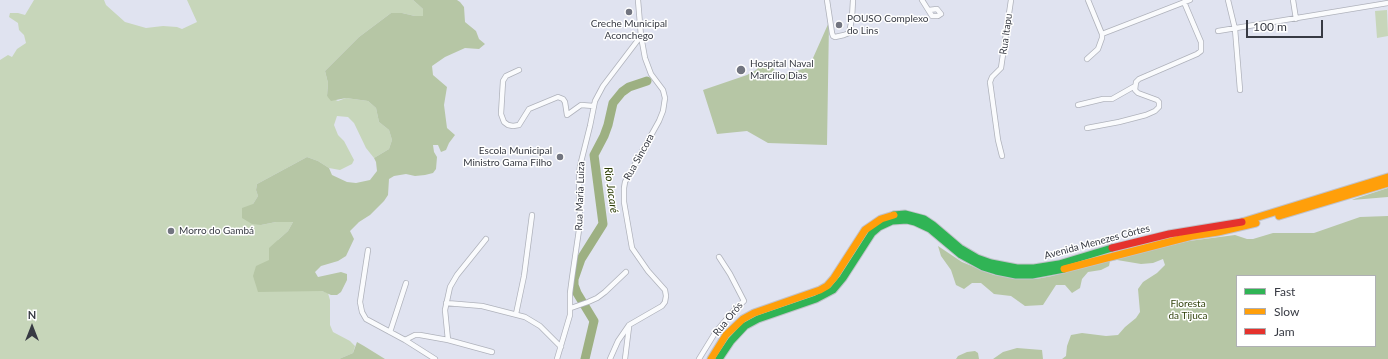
<!DOCTYPE html>
<meta charset="utf-8">
<style>
body{margin:0}
#map{position:relative;width:1388px;height:359px;overflow:hidden;background:#e0e3f0;font-family:Lato,sans-serif}
canvas{display:block}
.legend{position:absolute;left:1236px;top:275px;width:140px;height:72px;box-sizing:border-box;background:#fff;border:1px solid #afb0b4;margin:0;padding:5px 7px;list-style:none;font-size:12px;color:#373a43}
.legend li{display:flex;align-items:center;gap:8px;height:20px}
.legend b{width:20px;border:1px solid #afb0b4}
.north{position:absolute;left:12px;top:307px;width:40px;height:40px;-webkit-text-stroke:3px #fff;paint-order:stroke;rotate:0deg;font-size:11px;font-weight:700;line-height:16px;text-align:center;color:#373a43}
.north::after{content:'';display:block;margin:auto;width:14px;height:18px;background:#373a43;clip-path:polygon(50% 0,100% 100%,50% 72%,0 100%)}
.scale{position:absolute;left:1246px;top:20px;width:77px;height:18px;box-sizing:border-box;border:2px solid #373a43;border-top:0;padding-left:5px;font-size:12px;line-height:14px;white-space:nowrap;color:#373a43;-webkit-text-stroke:3px #fff;paint-order:stroke}
</style>
<div id="map">
<canvas width="1388" height="359"></canvas>
<ul class="legend">
<li><b style="height:5px;background:#30b455"></b>Fast</li>
<li><b style="height:5px;background:#ff9f0a"></b>Slow</li>
<li><b style="height:5px;background:#e5322d"></b>Jam</li>
</ul>
<div class="north">N</div>
<div class="scale">100 m</div>
</div>
<script>
const ctx = document.querySelector('canvas').getContext('2d');
ctx.lineJoin = 'round';
function paint(path, color) {
  ctx.fillStyle = color;
  ctx.fill(path, 'evenodd');
}
function toPath(rows) {
  const path = new Path2D();
  for (const r of rows) {
    path.moveTo(r[0], r[1]);
    for (let i = 2; i < r.length; i += 2) path.lineTo(r[i], r[i + 1]);
  }
  return path;
}
function stroke(path, color, width, dash) {
  ctx.strokeStyle = color;
  ctx.lineWidth = width;
  ctx.lineCap = dash ? 'butt' : 'round';
  ctx.setLineDash(dash || []);
  ctx.stroke(path);
}
function label(font, color, halo, rows, align = 'center') {
  ctx.font = font + ' Lato,sans-serif';
  ctx.lineWidth = 3;
  ctx.setLineDash([]);
  ctx.textBaseline = 'middle';
  ctx.strokeStyle = halo;
  ctx.fillStyle = color;
  for (const [text, x, y, turn = 0] of rows) {
    ctx.save();
    ctx.translate(x, y);
    ctx.rotate((+turn || 0) * Math.PI / 180);
    ctx.textAlign = isNaN(turn) ? turn : align;
    if (halo) ctx.strokeText(text, 0, 0);
    ctx.fillText(text, 0, 0);
    ctx.restore();
  }
}
paint(toPath([
 [34,0,104,0,106,5,125,22,146,28,163,26,177,27,182,29,197,22,187,0,413,0,423,9,424,16,415,16,402,13,391,13,359,37,325,71,328,83,327,96,338,101,346,98,368,101,376,108,379,122,389,130,392,140,389,149,374,158,366,148,354,123,348,117,337,116,334,125,338,135,344,141,354,160,352,164,340,170,329,168,318,161,307,157,257,184,256,190,258,196,253,204,261,225,276,222,293,222,288,231,278,240,281,291,322,291,328,293,330,300,330,325,333,332,350,341,355,346,353,353,339,359,0,359,0,60,8,55,12,57,17,49,26,43,24,35,19,30,18,23,9,17,10,13,18,13,25,15],
 [1387,10,1388,36,1377,38,1375,11]
]), '#c7d6ba');
paint(toPath([
 [413,0,457,0,460,2,464,7,465,22,476,31,479,39,485,44,479,49,465,48,445,57,432,66,433,75,447,87,444,105,447,128,455,135,449,143,446,150,441,152,438,145,433,145,434,152,437,157,436,169,433,173,425,175,415,176,406,174,394,176,389,179,388,195,384,201,370,215,359,222,350,231,354,239,346,256,338,261,321,266,315,272,318,277,341,272,347,274,347,280,341,292,337,295,331,295,322,291,258,292,253,276,256,266,269,260,269,248,288,231,293,222,276,222,261,225,252,224,242,218,242,208,253,204,258,196,256,190,257,184,307,157,318,161,329,168,332,175,347,182,356,183,370,180,377,171,376,162,374,158,389,149,392,140,389,130,379,122,376,108,368,101,346,98,331,101,327,96,328,83,325,71,359,37,391,13,402,13,415,16,423,16,423,9],
 [829,22,827,145,768,143,747,131,717,134,703,90,747,75,756,70,764,62,771,61,777,77,809,67],
 [1388,188,1388,197,1352,200,1354,199],
 [1388,216,1388,359,1062,359,1066,356,1067,346,1071,335,1082,333,1106,336,1118,335,1125,327,1136,318,1140,312,1138,289,1143,282,1157,273,1165,265,1163,259,1153,263,1141,264,1117,260,1110,261,1109,266,1101,270,1088,272,1082,279,1080,288,1072,293,1065,285,1056,285,1043,305,1025,306,1011,296,994,294,981,283,972,283,964,289,956,285,951,270,941,256,938,246,962,262,994,275,1036,279,1052,276,1133,254,1189,241,1235,235,1247,239,1253,239,1273,233,1314,233,1360,217],
 [1237,276,1375,276,1375,346,1237,346],
 [357,342,364,346,385,359,339,359,353,353],
 [1017,348,1042,350,1043,359,993,359,1003,352],
 [975,351,978,353,979,359,956,359,958,356,967,352]
]), '#b6c6a5');
stroke(toPath([
 [585,359,594,321,577,293,574,285,574,279,581,259,603,224,594,155,604,136,608,125,613,103,622,92,629,87,647,81]
]), '#9db082', 9);
const street = toPath([
 [827,0,832,33,833,36,835,37,844,35,849,33,852,18,853,0],
 [922,0,932,16,938,16,941,14,937,9,929,10],
 [1228,0,1235,29,1240,90],
 [1293,0,1296,19],
 [1218,31,1388,3],
 [1102,34,1190,0],
 [1087,59,1098,49,1102,38,1102,34,1088,0],
 [519,70,506,76,503,81,501,114,504,122,508,125,513,126,519,125,529,109,558,97,563,99,565,102,567,115,581,105,594,106],
 [1078,105,1103,99,1112,99,1135,86],
 [1087,128,1119,122,1146,115,1155,111,1159,107,1159,102,1157,100,1138,93,1135,90,1136,82,1139,79,1197,54,1201,51,1201,42,1184,2],
 [1002,156,998,140,990,82,992,77,1001,68,1011,0],
 [368,250,360,302,362,312,366,319,405,340,415,335,420,335,448,340,492,352],
 [446,303,482,306,525,317,540,326,561,347],
 [571,308,588,302,597,298,605,292,626,272],
 [516,314,524,276,532,215],
 [390,332,406,283],
 [405,340,435,359],
 [448,340,445,310,450,287,457,275,486,239],
 [557,359,570,315,570,293,572,278,580,223,579,176,580,166,590,126,595,101,603,86,641,36],
 [610,359,618,341,629,325,662,306,665,302,666,296,665,290,648,271,632,248,624,202,624,188,625,182,659,121,663,111,665,98,663,90,651,74,645,58,641,36,638,0],
 [625,359,629,327],
 [699,359,715,333,735,309,744,301,730,274,719,257]
]);
const fast = toPath([
 [894,215,905,214,924,219,933,225,960,248,977,258,991,263,1017,268,1034,268,1059,264,1112,248],
 [719,359,731,341,745,326,758,319,816,299,833,290,843,278,872,233,879,227,892,221,907,220,915,222,930,229,961,255,983,267,996,271,1016,275,1032,275,1064,269]
]);
const slow = toPath([
 [1279,216,1388,183],
 [1242,222,1388,177],
 [1064,269,1192,236,1218,232,1256,223],
 [711,359,726,335,743,319,754,313,820,290,827,286,834,278,865,230,881,219,894,215]
]);
const jam = toPath([
 [1112,248,1169,234,1242,222]
]);
stroke(street, '#afb2bb', 6);
stroke(fast, '#c1c2c9', 9);
stroke(slow, '#c1c2c9', 9);
stroke(jam, '#c1c2c9', 9);
stroke(street, '#fafbfd', 4.5);
stroke(fast, '#30b455', 7);
stroke(slow, '#ff9f0a', 7);
stroke(jam, '#e5322d', 7);
for (const [x, y, r, color] of [
 [629,12,4,"#727580"],
 [839,25,4,"#727580"],
 [741,70,5,"#727580"],
 [560,157,4,"#727580"],
 [171,231,4,"#727580"]
]) {
  const dot = new Path2D();
  dot.arc(x, y, r, 0, 2 * Math.PI);
  ctx.fillStyle = color;
  ctx.fill(dot);
  stroke(dot, '#fff', 1.5);
}
label('10px', '#373a43', '#fff', [
 ["POUSO Complexo",847,19],
 ["do Lins",847,31],
 ["Creche Municipal",629,24,"center"],
 ["Aconchego",629,36,"center"],
 ["Hospital Naval",750,64],
 ["Marcílio Dias",750,76],
 ["Escola Municipal",552,151,"right"],
 ["Ministro Gama Filho",552,163,"right"],
 ["Morro do Gambá",179,231]
], 'left');
label('10px', '#373a43', '#fff', [
 ["Rua Itapu",1006,34,-82],
 ["Rua Sincora",639,157,-61],
 ["Rua Maria Luiza",580,196,-88],
 ["Avenida Menezes Côrtes",1097,242,-15],
 ["Rua Orós",728,319,-51]
]);
label('10px', '#32430e', '#fff', [
 ["Floresta",1188,304],
 ["da Tijuca",1188,316]
]);
label('italic 11px', '#2b3c05', '#fff', [
 ["Rio Jacaré",611,190,82]
]);
</script>
